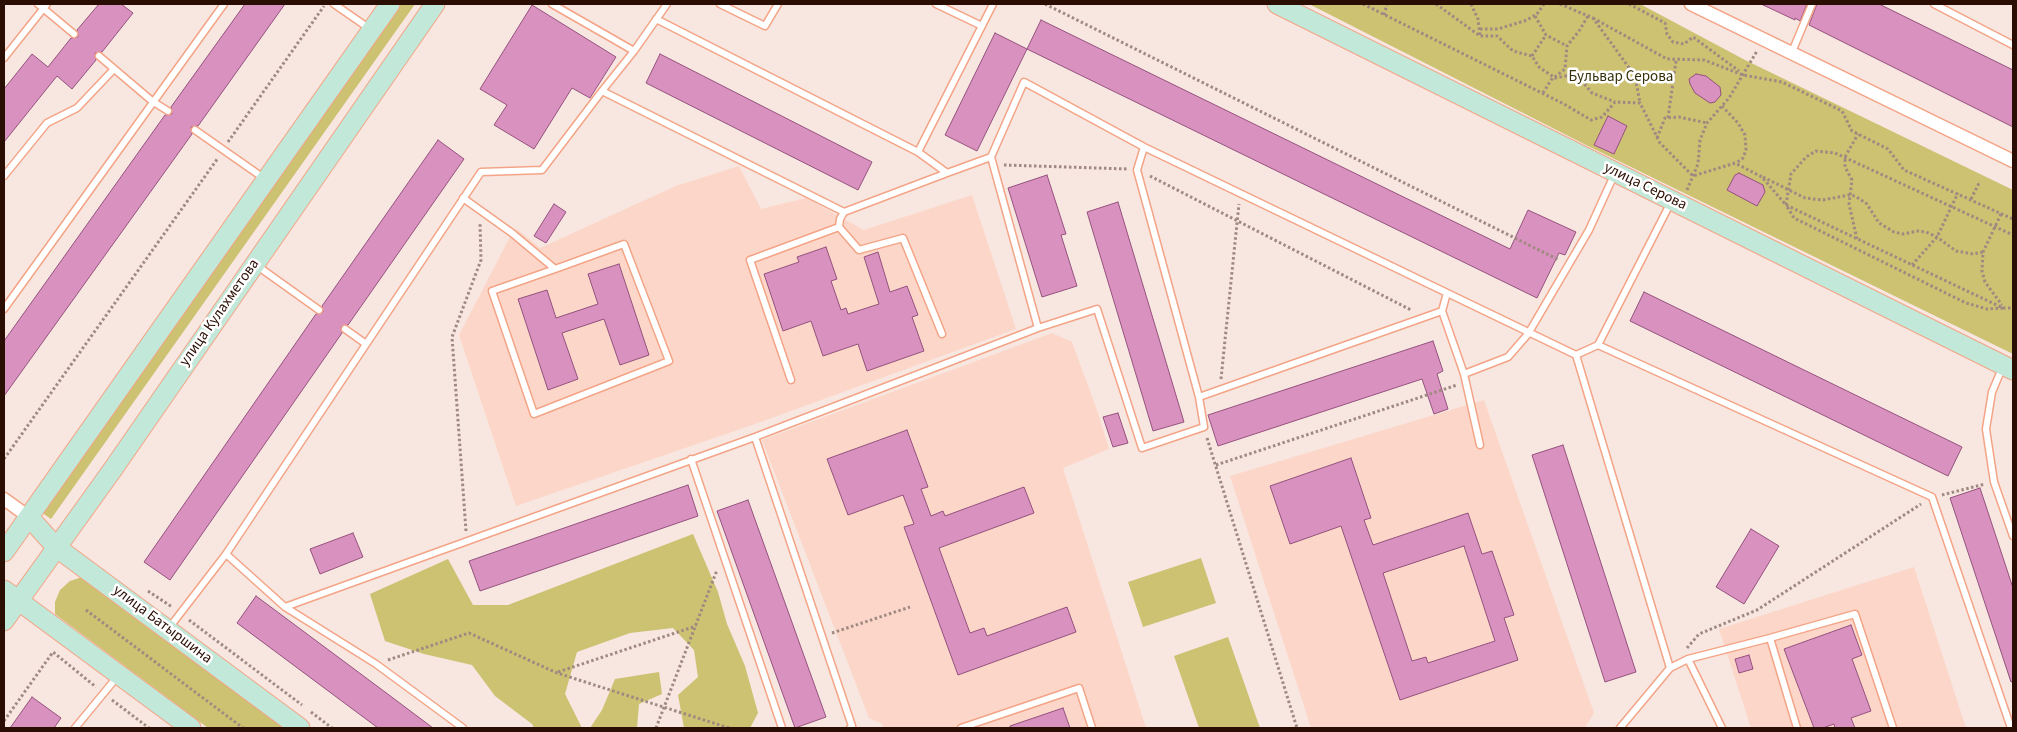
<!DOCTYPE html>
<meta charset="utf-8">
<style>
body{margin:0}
#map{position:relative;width:2017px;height:732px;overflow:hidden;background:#f8e6e0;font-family:"Source Sans 3",sans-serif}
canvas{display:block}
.frame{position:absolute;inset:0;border:5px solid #2a0d03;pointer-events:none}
</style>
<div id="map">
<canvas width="2017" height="732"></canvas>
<div class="frame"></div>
</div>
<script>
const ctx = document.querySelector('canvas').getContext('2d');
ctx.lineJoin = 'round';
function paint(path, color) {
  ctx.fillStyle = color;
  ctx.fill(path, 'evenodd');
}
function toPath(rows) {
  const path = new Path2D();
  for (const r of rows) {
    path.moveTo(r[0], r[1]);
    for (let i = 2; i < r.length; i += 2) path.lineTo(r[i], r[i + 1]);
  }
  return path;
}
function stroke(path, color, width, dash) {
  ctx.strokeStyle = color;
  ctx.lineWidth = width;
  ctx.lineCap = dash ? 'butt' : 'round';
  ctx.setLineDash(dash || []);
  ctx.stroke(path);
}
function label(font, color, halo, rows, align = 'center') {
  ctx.font = font + ' "Source Sans 3",sans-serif';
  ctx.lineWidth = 5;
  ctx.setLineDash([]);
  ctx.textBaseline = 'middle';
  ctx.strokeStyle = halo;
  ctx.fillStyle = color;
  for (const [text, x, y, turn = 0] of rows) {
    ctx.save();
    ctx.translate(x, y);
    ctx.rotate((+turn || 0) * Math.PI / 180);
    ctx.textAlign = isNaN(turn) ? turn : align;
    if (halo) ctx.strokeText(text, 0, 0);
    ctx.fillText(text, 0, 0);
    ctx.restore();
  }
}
paint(toPath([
 [739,166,761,209,806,198,864,230,972,195,1016,329,758,423,516,506,459,335,512,233,517,229,540,248,676,186],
 [1052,333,1072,342,1098,413,1109,449,1063,468,1146,728,884,728,882,724,869,718,762,440],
 [1484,400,1594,713,1585,728,1311,728,1230,476],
 [1914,567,1966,728,1751,728,1719,629]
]), '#fcd7c9');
paint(toPath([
 [399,4,415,4,51,519,41,512],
 [1309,4,1640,4,1745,60,2013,190,2013,354,1586,145],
 [693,534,718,592,727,624,745,666,758,713,750,728,684,728,678,695,698,677,694,650,673,628,630,633,577,652,565,694,582,728,534,728,532,724,495,696,472,665,424,654,385,641,370,594,448,559,473,605,508,605],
 [1201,558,1216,603,1143,627,1128,582],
 [82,577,286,728,208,728,55,614,55,602,60,590,70,581],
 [1228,637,1260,728,1199,728,1174,656],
 [659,672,662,694,639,704,637,728,590,728,602,710,615,679]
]), '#cdc172');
const building = toPath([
 [99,4,121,4,133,13,102,52,95,53,96,60,72,89,57,76,4,142,4,89,32,54,48,67,71,38,78,37,77,30,99,4],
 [245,4,285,4,198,126,191,127,192,134,4,396,4,341,165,115,172,114,171,107,245,4],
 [1761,4,1807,4,1800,21,1795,18,1795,20,1761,4],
 [1817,4,1879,4,2013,70,2013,127,1809,25,1817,4],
 [532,5,616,57,590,98,572,88,534,149,494,125,507,105,480,89,532,5],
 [1041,20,1510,249,1528,210,1576,232,1565,255,1559,253,1537,298,1027,49,1041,20],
 [995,33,1027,49,977,151,945,135,995,33],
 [660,54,872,162,858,190,646,83,660,54],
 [1696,74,1706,76,1720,87,1721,95,1715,102,1710,103,1695,93,1690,84,1689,79,1696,74],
 [1608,116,1627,126,1614,154,1594,145,1608,116],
 [438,140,464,159,348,325,341,327,342,333,170,580,144,562,316,314,323,312,322,306,438,140],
 [1739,173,1763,185,1765,192,1757,206,1727,190,1735,175,1739,173],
 [1047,175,1066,234,1061,235,1077,286,1042,297,1008,188,1047,175],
 [1118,202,1184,422,1153,431,1087,212,1118,202],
 [554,204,566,212,546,243,534,236,554,204],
 [826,247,837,279,831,281,841,310,846,308,848,314,879,304,864,257,878,252,890,292,907,286,918,315,912,317,924,351,867,371,858,344,823,356,811,321,783,331,764,274,799,262,797,257,826,247],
 [619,264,649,355,620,365,604,319,562,333,578,379,548,390,518,299,547,290,556,318,598,304,588,274,619,264],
 [1644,292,1962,447,1948,476,1630,321,1644,292],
 [1433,341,1443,371,1437,374,1448,409,1434,414,1422,379,1218,446,1208,415,1433,341],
 [1118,413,1128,443,1113,447,1103,417,1118,413],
 [907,430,928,487,921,489,931,516,943,511,945,516,1024,487,1034,513,939,548,970,633,984,628,987,636,1067,607,1076,632,958,675,904,527,914,524,903,495,848,515,827,459,907,430],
 [1563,445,1636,672,1605,682,1532,455,1563,445],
 [1351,458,1371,518,1364,520,1373,545,1468,513,1482,554,1492,551,1514,615,1504,618,1518,660,1400,700,1341,526,1290,544,1270,486,1351,458],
 [1464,546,1495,641,1428,663,1426,657,1412,661,1383,573,1464,546],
 [688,485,698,516,480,591,469,561,688,485],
 [1980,488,2013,588,2013,681,2011,682,1950,498,1980,488],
 [748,500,826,717,795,728,717,511,748,500],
 [1751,529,1779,546,1744,604,1716,587,1751,529],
 [353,533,363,557,320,574,310,549,353,533],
 [256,596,381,689,433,728,378,728,237,623,256,596],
 [1851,625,1862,655,1852,659,1871,711,1851,718,1855,728,1835,728,1834,724,1823,728,1814,728,1784,649,1851,625],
 [1749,655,1753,669,1739,673,1735,659,1749,655],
 [32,697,61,718,54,728,10,728,32,697],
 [1063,708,1070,728,1010,728,1010,726,1063,708]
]);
paint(building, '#d991bf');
stroke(building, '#94527d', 1);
const lane = toPath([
 [38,4,74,34],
 [334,4,370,29],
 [552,4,634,51,602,91,844,212,947,173],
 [720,4,765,26,778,4],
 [936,4,982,26],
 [1934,4,2013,45],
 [656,19,918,152],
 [634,51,667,4],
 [1792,52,1812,4],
 [99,56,152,101,168,111],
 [4,58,47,4],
 [195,130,265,179],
 [991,157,947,173,918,152,993,4],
 [4,176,47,123,77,108,114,69],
 [463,198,512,233,555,269,492,291,534,414,669,361,624,244,555,269],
 [844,212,840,219,839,227,859,250,903,238,942,334],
 [256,265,319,310],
 [4,309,224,4],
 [1442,311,1464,374,1480,445],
 [1038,328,1097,309,1142,448,1204,427,1199,397,1137,170,1144,147],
 [345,329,366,344],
 [1598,345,1932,497,2011,728],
 [1576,355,1670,668,1620,728],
 [2003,366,1992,392,1986,429,1994,482,2013,536],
 [1464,374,1508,357,1528,334,1589,230,1615,173],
 [791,380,750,260,839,227],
 [1199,397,1442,311,1447,293],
 [755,437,852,726,850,728],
 [691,459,782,728],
 [226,554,481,172,542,170,602,91],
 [285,607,755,437,1038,328,991,157,1024,82,1144,147,1576,355,1598,345,1671,202],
 [169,628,226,554,285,607,376,664,463,728],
 [1770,638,1855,614,1893,728],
 [1688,659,1770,638,1797,728],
 [1670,668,1688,659,1722,728],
 [75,728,117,677],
 [961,728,1079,688,1092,728]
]);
const street = toPath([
 [1691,4,2013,161],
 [4,499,29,517]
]);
const secondary = toPath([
 [1277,4,2013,370],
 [29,517,56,547,300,728],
 [4,552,390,4],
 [4,590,191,728],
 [4,621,113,469,435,4]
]);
stroke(lane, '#f4a486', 9);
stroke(street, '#f4a486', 15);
stroke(secondary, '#f4a486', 21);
stroke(toPath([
 [1045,4,1559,260],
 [1363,4,1564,104,1591,120,1602,117,1615,102,1640,103,1660,143,1693,176,1735,163,1762,177,1786,205,2003,308,2013,308],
 [1436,4,1480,36,1497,36,1513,51,1532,56,1539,67,1555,78,1576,74,1592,93,1615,102],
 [1471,4,1478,19,1480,36],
 [1560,4,1593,18,1635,76,1640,103],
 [1629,4,1665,23,1667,34,1673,42,1684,44,1693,37,1739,71],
 [1384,15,1387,4],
 [1535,16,1546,35,1567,46],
 [1593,18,1667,59,1704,60,1743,75,1782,82,1842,111,1852,131,1888,149,1904,170,2013,219],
 [1480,29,1498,29,1527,20,1537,14,1544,4],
 [1532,56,1546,35],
 [1543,93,1551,80,1565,69,1567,46,1579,31,1588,16],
 [1722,106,1738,123,1745,135,1746,150,1743,158,1736,163],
 [1668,118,1676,61],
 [1657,138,1665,118,1679,117,1707,123],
 [228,142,324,6],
 [1004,165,1128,169],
 [1150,176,1411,310],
 [1763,177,1805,198,1823,200,1849,195,1855,196,1867,204,1879,223,1894,232,1903,234,1918,231,1926,232,1937,237,1956,251,1973,254,1983,252],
 [1687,190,1698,164,1700,140,1707,123,1729,98,1757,51],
 [1971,199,1980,181],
 [2001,214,1983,252,1982,271,1985,282,2002,305],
 [1857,239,1849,204,1852,180,1845,167,1845,157,1858,134],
 [1912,265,1937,237,1958,193],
 [2003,308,1987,309,1966,303,1794,218,1786,205,1791,174,1806,157,1816,151,1835,153,2013,235],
 [1221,379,1239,204],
 [1207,438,1297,728],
 [4,459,218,158],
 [1216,465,1457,385],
 [1942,495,1985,484],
 [466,531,452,337,481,260,480,223],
 [148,591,172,607],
 [86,610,243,728],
 [189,620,302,705],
 [832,633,910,607],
 [1687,648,1699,634,1757,610,1921,504],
 [388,660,469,633,557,673,729,728],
 [558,672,696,626],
 [112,700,149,728],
 [311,712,332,728],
 [4,721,53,652,96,687],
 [656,728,717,570]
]), '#a08981', 3, [2.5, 2.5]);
stroke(lane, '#fff', 6);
stroke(street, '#fff', 12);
stroke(secondary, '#c1e8d9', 19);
label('15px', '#353009', '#fff', [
 ["Бульвар Серова",1621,78]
]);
label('15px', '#2a0d03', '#fff', [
 ["улица Серова",1645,187,26],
 ["улица Кулахметова",220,313,-55],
 ["улица Батыршина",162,625,37]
]);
</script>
